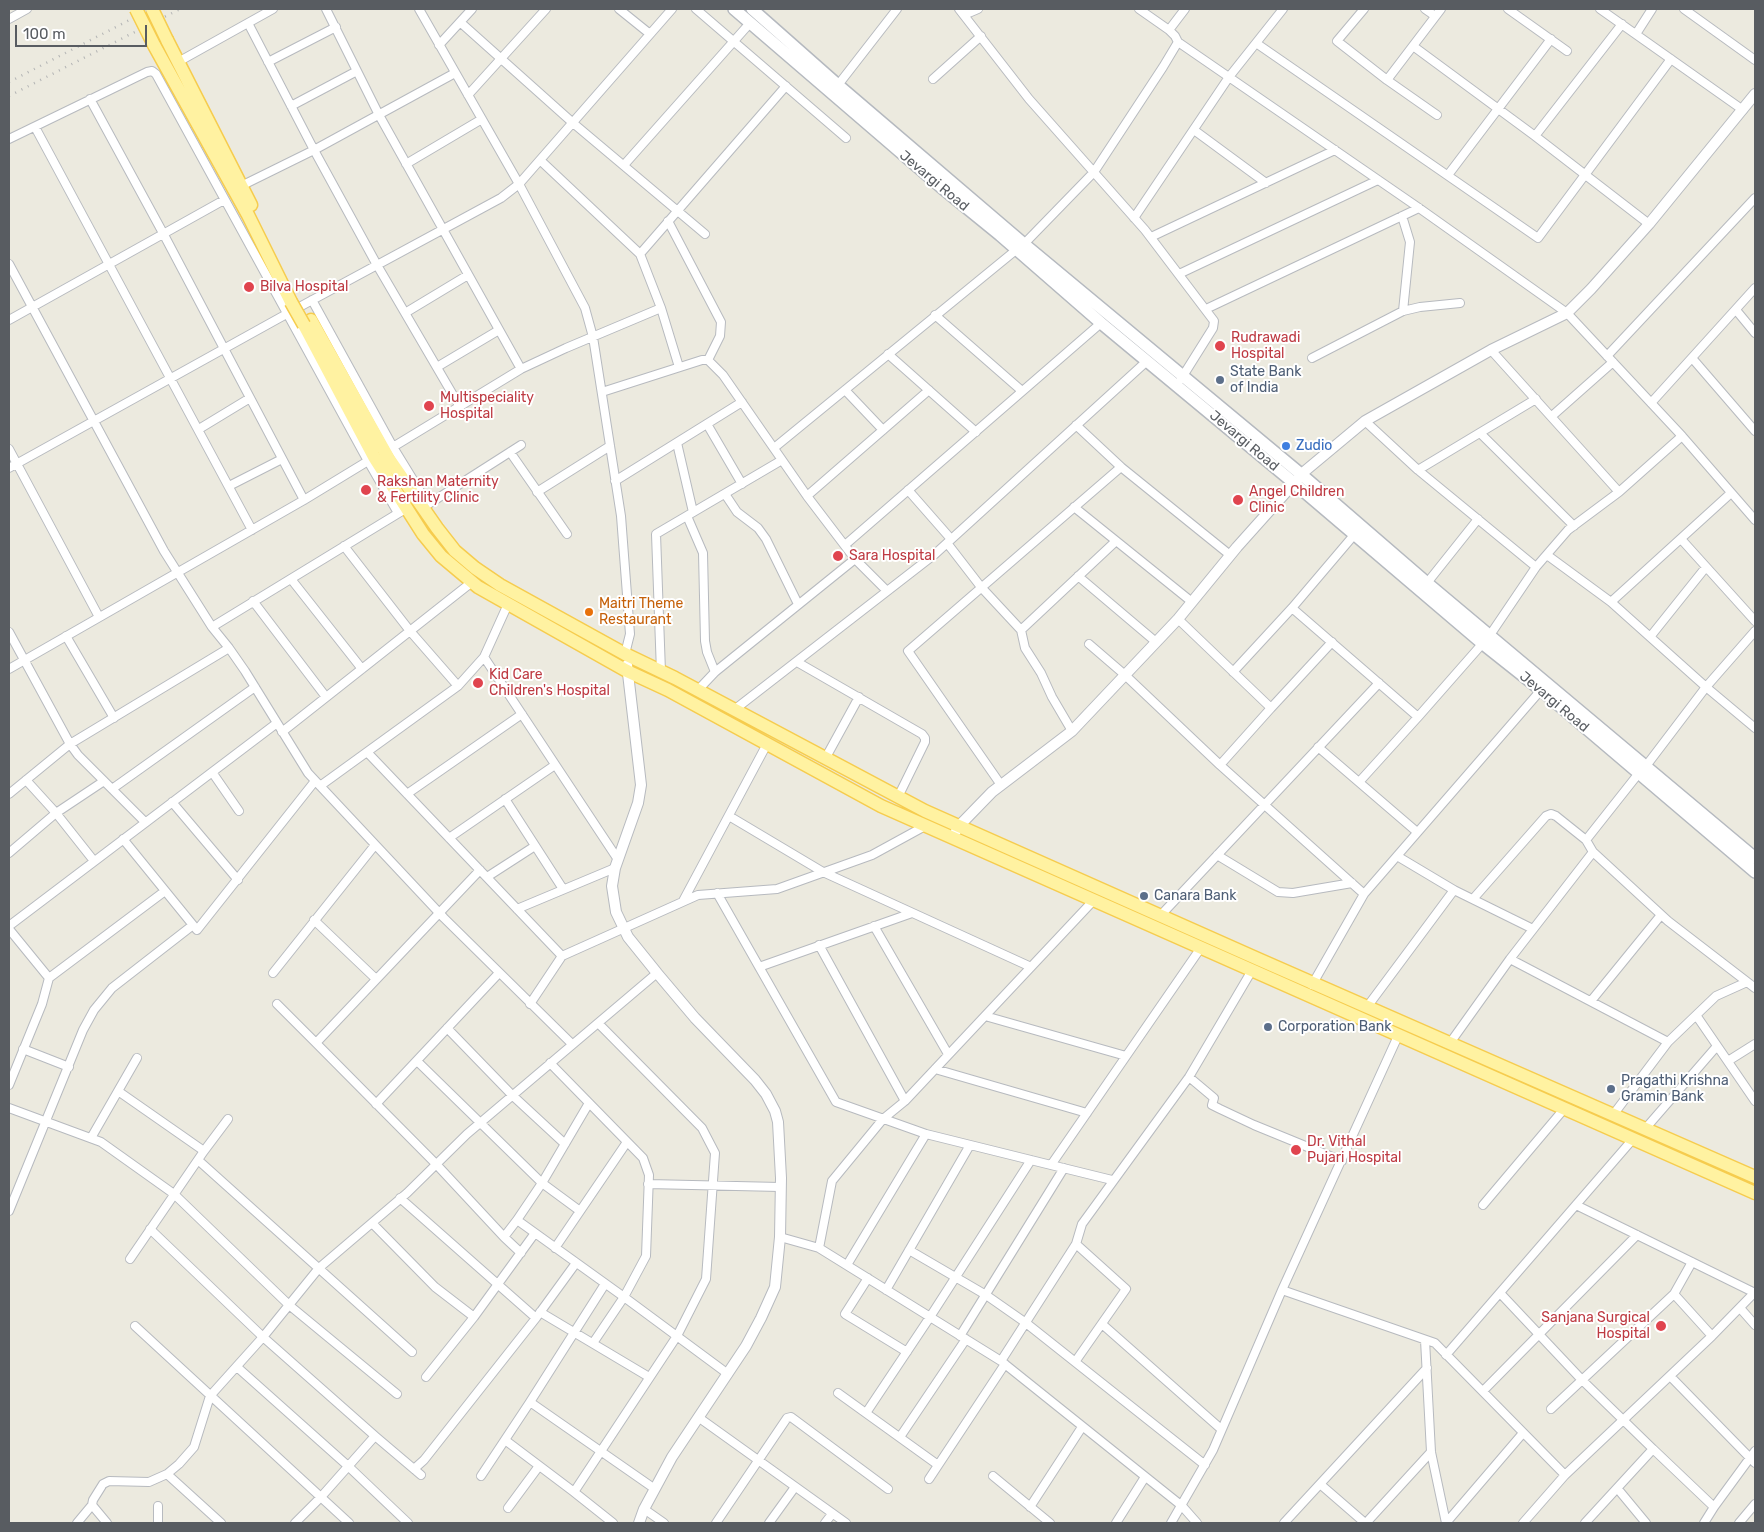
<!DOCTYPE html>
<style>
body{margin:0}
#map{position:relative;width:1764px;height:1532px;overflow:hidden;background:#eceadf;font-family:Rubik,sans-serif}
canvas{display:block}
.frame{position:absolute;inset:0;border:10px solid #585c61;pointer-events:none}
.scale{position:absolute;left:15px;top:25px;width:132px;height:22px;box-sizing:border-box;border:2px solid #585c61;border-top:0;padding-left:6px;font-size:15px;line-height:18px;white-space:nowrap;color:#585c61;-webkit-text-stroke:4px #fff;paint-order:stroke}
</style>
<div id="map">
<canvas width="1764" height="1532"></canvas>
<div class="frame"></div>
<div class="scale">100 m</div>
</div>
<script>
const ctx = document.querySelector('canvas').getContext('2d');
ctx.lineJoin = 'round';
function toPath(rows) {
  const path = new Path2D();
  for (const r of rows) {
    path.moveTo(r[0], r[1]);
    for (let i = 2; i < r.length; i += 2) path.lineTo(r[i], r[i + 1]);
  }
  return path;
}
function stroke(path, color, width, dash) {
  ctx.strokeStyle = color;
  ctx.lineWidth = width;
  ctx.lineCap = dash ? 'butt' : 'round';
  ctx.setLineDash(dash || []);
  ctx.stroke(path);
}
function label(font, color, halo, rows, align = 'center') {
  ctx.font = font + ' Rubik,sans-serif';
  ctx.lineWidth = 4;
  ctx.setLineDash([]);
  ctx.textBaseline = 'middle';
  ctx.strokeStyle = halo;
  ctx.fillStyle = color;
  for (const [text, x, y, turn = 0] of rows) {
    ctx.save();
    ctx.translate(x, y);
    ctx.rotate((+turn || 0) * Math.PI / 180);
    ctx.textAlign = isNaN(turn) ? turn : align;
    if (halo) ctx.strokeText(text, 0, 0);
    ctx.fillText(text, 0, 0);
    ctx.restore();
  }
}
const minor = toPath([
 [326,9,379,115,521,369],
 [419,9,519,184,585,308,593,337,621,516,630,634,625,654],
 [619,9,650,34],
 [696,9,846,138],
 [959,9,1029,99,1145,230,1214,321,1213,328,1181,379],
 [1364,9,1337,41,1387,80,1441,9],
 [1425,9,1435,16],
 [1508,9,1567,51],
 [1600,9,1743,110],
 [1684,9,1755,60],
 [964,15,978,9],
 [9,19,27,9],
 [460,22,573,123,705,234],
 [248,23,314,150,377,265,460,407],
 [1169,30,1185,9],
 [1636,34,1652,9],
 [1178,42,1419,208,1567,313,1682,436,1755,520],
 [1256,43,1538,238,1671,59],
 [439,45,472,9],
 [1413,46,1535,136,1622,24],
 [178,62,273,9],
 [268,62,336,27],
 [933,79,981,36],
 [1387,80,1437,115],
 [838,85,897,9],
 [468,95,546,9],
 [90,99,163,233,304,500],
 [291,106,357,71],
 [35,127,252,530],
 [1194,130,1266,183],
 [1535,136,1649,224],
 [9,139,147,72,152,71,156,74,368,461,398,513],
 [540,160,640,254,786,86],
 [406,164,482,119],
 [624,165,750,23],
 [1448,175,1551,39],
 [241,186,314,150,455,73],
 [1402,216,1410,242,1403,311],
 [1134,218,1229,77,1283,9],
 [668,221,721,322,720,336,708,360],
 [1151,237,1335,150],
 [1024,244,1094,172,1163,67,1178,42,1175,36,1169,30,1139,9],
 [640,254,661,308,679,367],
 [9,264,164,551,212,627,229,648,245,671,308,773,444,918,572,1044],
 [1179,274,1378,180],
 [312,300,393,447,428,504],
 [1206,309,1419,208],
 [1736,310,1755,333],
 [405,313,468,275],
 [935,315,1022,391],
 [9,320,224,200],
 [888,354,976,432],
 [1607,356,1755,198],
 [1312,358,1403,311,1420,307,1460,303],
 [1692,358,1755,431],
 [437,367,499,330],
 [845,390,883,430],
 [602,392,702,360,708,360,723,375,807,496,855,559,715,672,697,691],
 [1651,403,1755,288],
 [1552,416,1613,362],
 [1365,421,1418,470,1536,567],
 [707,424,742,484],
 [199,429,250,398],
 [1480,433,1574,526],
 [677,443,693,512],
 [393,447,521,369,566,348,661,308],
 [774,448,1016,250],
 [9,449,99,617],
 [510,452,567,534],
 [1121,467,1230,555],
 [9,468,292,311,501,198,519,184,672,9],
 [1418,470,1536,399],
 [615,481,742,402],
 [229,486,282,459],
 [908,490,951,539],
 [537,492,610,446],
 [1619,492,1682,436],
 [725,494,737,512,758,528,766,539,798,604],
 [807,496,929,390],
 [424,507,521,445],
 [1074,507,1192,602],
 [687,516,703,553,705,641,707,652,715,672],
 [1681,539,1755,621],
 [947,543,981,587,1021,630,1116,541],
 [845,545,1101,323],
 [344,546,410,631,458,686,484,657,508,604],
 [1547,555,1611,602,1706,687,1755,728],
 [855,559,887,591],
 [1078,576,1156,642],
 [291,579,362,669],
 [1427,583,1478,519],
 [253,601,326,697],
 [1611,602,1731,493],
 [1292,608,1418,717,1490,635,1536,567,1568,530,1619,492,1491,350],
 [1178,619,1271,708,1220,765],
 [212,627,402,511],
 [1021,630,1025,648,1041,673,1052,697,1072,731],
 [9,632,70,744,78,755,145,822],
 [66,636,114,718],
 [1650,637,1706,567],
 [1089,644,1125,675,1220,765,1364,894],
 [484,657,617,858],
 [797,662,922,734,925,738,925,742,898,797],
 [9,669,304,500,368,461],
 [661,672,656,534,782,460],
 [1233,672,1292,608,1354,535],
 [1271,708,1332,642],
 [734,710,935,554,1147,361],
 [282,732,472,582],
 [1318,747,1417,832],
 [367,752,562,956,698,895,777,889,872,855,925,826],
 [825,759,859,697],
 [1646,766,1706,687,1755,631],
 [212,772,239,811],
 [26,780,56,813,94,861],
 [1360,781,1418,717],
 [1001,785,908,651,1121,467,1076,425],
 [320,786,458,686],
 [112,789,255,687],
 [9,794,70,744,229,648],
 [407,794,522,714],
 [505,799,563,889],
 [172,802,238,880],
 [729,816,823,872,1031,967],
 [449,838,555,765],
 [123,839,197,930,315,781],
 [1593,852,1668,921,1755,988],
 [9,853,56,813,104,781],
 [1217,855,1278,892,1293,893,1352,883],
 [480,870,316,1043,436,1164,504,1237,517,1220],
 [487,877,535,846],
 [1454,890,1533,929],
 [717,893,836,1102,926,1134,1051,1165,1200,949],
 [1473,899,1546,816,1551,814,1556,816,1586,840],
 [683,901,767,744],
 [517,909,615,868],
 [1160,916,1379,683],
 [314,920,376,979],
 [9,926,277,723],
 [874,926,948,1054],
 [9,929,49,978],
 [819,945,905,1101],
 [1510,959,1668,1042],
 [759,967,912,913],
 [273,973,375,845],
 [1312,985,1364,894,1541,690],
 [1591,1001,1661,915],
 [277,1004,316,1043],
 [530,1004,562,956],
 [1367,1007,1454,890,1397,856],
 [1696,1015,1755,1101],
 [985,1016,1126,1056],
 [598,1023,702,1128,715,1153,706,1279,677,1336,574,1492,613,1523],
 [447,1028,512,1095,565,1144],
 [1450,1043,1510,959,1593,852,1586,840,1639,773],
 [23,1049,69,1067],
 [417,1061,542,1183,580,1211],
 [1728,1061,1755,1044],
 [550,1063,643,1158,649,1175,646,1256,624,1297,728,1374],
 [935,1069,1087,1113],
 [1189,1077,1214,1098,1212,1105,1220,1109,1254,1125,1342,1161],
 [9,1085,42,1004,49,978,165,891],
 [118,1091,204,1151],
 [589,1103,542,1183,517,1220,624,1297,593,1343],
 [376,1104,499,973],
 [9,1108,101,1142,174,1194,289,1305,397,1394],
 [1613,1115,1668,1042,1716,996,1747,982],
 [1645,1129,1717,1046],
 [91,1138,137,1058],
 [198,1160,412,1352],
 [1051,1165,1112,1180],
 [648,1184,780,1187],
 [400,1198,536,1318],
 [1483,1205,1564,1109],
 [1576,1205,1755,1293],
 [9,1211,83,1030,94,1010,112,988,193,925],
 [372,1223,435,1287,474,1317],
 [150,1229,263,1337,375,1436,321,1497,295,1523],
 [504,1237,521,1253],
 [780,1237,819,1248,1001,1361,1182,1506,1197,1523],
 [555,1248,627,1142],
 [819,1248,832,1181,883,1119,905,1101,1093,901],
 [909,1250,986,1295,1026,1323,1205,1465],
 [130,1259,204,1151,228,1119],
 [847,1265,926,1134],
 [868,1278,845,1314,907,1352],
 [605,1284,530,1402,655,1489],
 [886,1290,970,1145],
 [1282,1290,1435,1343,1565,1475],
 [1500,1293,1582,1380,1653,1449,1585,1523],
 [1674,1294,1692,1262],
 [1740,1308,1755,1325],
 [540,1312,649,1377],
 [1102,1324,1221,1429],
 [135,1326,349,1523],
 [960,1336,1064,1168],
 [1425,1340,1431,1452,1446,1523],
 [1446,1355,1633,1139],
 [1001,1361,1076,1244,1082,1224,1189,1077,1251,972],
 [1075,1362,1126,1289,1076,1244],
 [237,1367,348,1466,408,1523],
 [1670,1376,1755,1463],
 [426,1377,474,1317,535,1233],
 [1483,1391,1637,1235],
 [838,1393,938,1465],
 [1551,1409,1674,1294,1712,1336],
 [866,1413,930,1317,1031,1160],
 [698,1417,846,1523],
 [375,1436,421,1475],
 [900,1437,966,1339],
 [505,1440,574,1492],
 [1653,1449,1714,1507],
 [414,1469,424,1460,536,1318,576,1263],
 [167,1474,221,1523],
 [481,1476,530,1402],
 [993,1476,1050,1523],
 [929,1479,1005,1364],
 [1320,1484,1365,1523],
 [1617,1488,1646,1523],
 [1030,1507,1082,1427],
 [508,1508,539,1466],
 [644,1509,664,1523],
 [77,1523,92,1505],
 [107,1523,92,1505,93,1500,103,1484,109,1481,149,1482,167,1474,179,1464,194,1447,210,1396,263,1337,319,1268,407,1193,467,1134,657,973],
 [158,1523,158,1506],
 [716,1523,787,1418,791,1417,888,1489],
 [769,1523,795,1487],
 [825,1523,832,1514],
 [1116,1523,1145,1477],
 [1171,1523,1213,1450,1282,1290,1398,1036],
 [1284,1523,1427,1368],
 [1366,1523,1431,1452],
 [1446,1523,1523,1433],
 [1523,1523,1565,1475,1712,1336,1755,1292],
 [1704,1523,1714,1507,1755,1451],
 [1739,1523,1755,1504]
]);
const tertiary = toPath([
 [627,665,641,785,638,803,615,868,612,886,616,912,628,937,657,973,695,1018,755,1080,766,1094,775,1111,778,1122,781,1178,780,1237,775,1287,761,1318,746,1346,672,1457,644,1509,639,1523],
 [956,831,959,826,992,792,1072,731,1178,619,1237,547,1305,471,1365,421,1491,350,1567,313,1591,289,1649,224,1755,94]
]);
const secondary = toPath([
 [734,9,941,187,1000,235,1101,323,1294,483,1483,644,1541,690,1755,872],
 [752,9,838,85,1024,244,1302,475,1427,583,1755,858]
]);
const primary = toPath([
 [167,40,251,205],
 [154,45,248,215,291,302],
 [311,320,389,459,437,528,455,551,475,568,500,585,625,654,675,678,925,811,1258,959,1755,1177],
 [304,325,374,457,423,534,441,556,478,587,627,671,668,690,881,806,1755,1193]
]);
stroke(minor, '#b7babf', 10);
stroke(tertiary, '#b7babf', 12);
stroke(secondary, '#b5b9bf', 14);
stroke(primary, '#f6cc4e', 15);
stroke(minor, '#fff', 8);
stroke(tertiary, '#fff', 10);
stroke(secondary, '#fff', 11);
stroke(primary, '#fff2a1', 12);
stroke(toPath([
 [9,82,151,9],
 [9,96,180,9]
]), '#b3b4b4', 2.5, [1, 6]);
const primaryBridge = toPath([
 [136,9,154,45],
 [152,9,167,40],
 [291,302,304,325]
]);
stroke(primaryBridge, '#f6cc4e', 15, []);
stroke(primaryBridge, '#fff2a1', 12);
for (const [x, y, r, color] of [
 [249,287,6,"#e0444e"],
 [1220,346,6,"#e0444e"],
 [1220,380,5,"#5c6f8a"],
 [429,406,6,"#e0444e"],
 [1286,446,5,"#3f7fe0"],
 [366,490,6,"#e0444e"],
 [1238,500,6,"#e0444e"],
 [838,556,6,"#e0444e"],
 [589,612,5,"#e8710a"],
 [478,683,6,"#e0444e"],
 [1144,896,5,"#5c6f8a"],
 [1268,1027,5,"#5c6f8a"],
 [1611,1089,5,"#5c6f8a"],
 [1296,1150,6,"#e0444e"],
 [1661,1326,6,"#e0444e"]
]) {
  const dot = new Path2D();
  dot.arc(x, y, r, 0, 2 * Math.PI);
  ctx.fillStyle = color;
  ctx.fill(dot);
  stroke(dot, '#fff', 2);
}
label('14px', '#585c61', '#fff', [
 ["Jevargi Road",934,181,40],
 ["Jevargi Road",1244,441,40],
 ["Jevargi Road",1554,702,40]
]);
label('14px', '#be3a42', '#fff', [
 ["Bilva Hospital",260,287],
 ["Rudrawadi",1231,338],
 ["Hospital",1231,354],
 ["Multispeciality",440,398],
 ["Hospital",440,414],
 ["Rakshan Maternity",377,482],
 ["& Fertility Clinic",377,498],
 ["Angel Children",1249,492],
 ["Clinic",1249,508],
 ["Sara Hospital",849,556],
 ["Kid Care",489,675],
 ["Children's Hospital",489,691],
 ["Dr. Vithal",1307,1142],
 ["Pujari Hospital",1307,1158],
 ["Sanjana Surgical",1650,1318,"right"],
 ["Hospital",1650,1334,"right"]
], 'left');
label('14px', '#4e5e75', '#fff', [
 ["State Bank",1230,372],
 ["of India",1230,388],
 ["Canara Bank",1154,896],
 ["Corporation Bank",1278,1027],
 ["Pragathi Krishna",1621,1081],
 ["Gramin Bank",1621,1097]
], 'left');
label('14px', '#366cbe', '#fff', [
 ["Zudio",1296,446]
], 'left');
label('14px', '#c56008', '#fff', [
 ["Maitri Theme",599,604],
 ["Restaurant",599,620]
], 'left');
</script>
